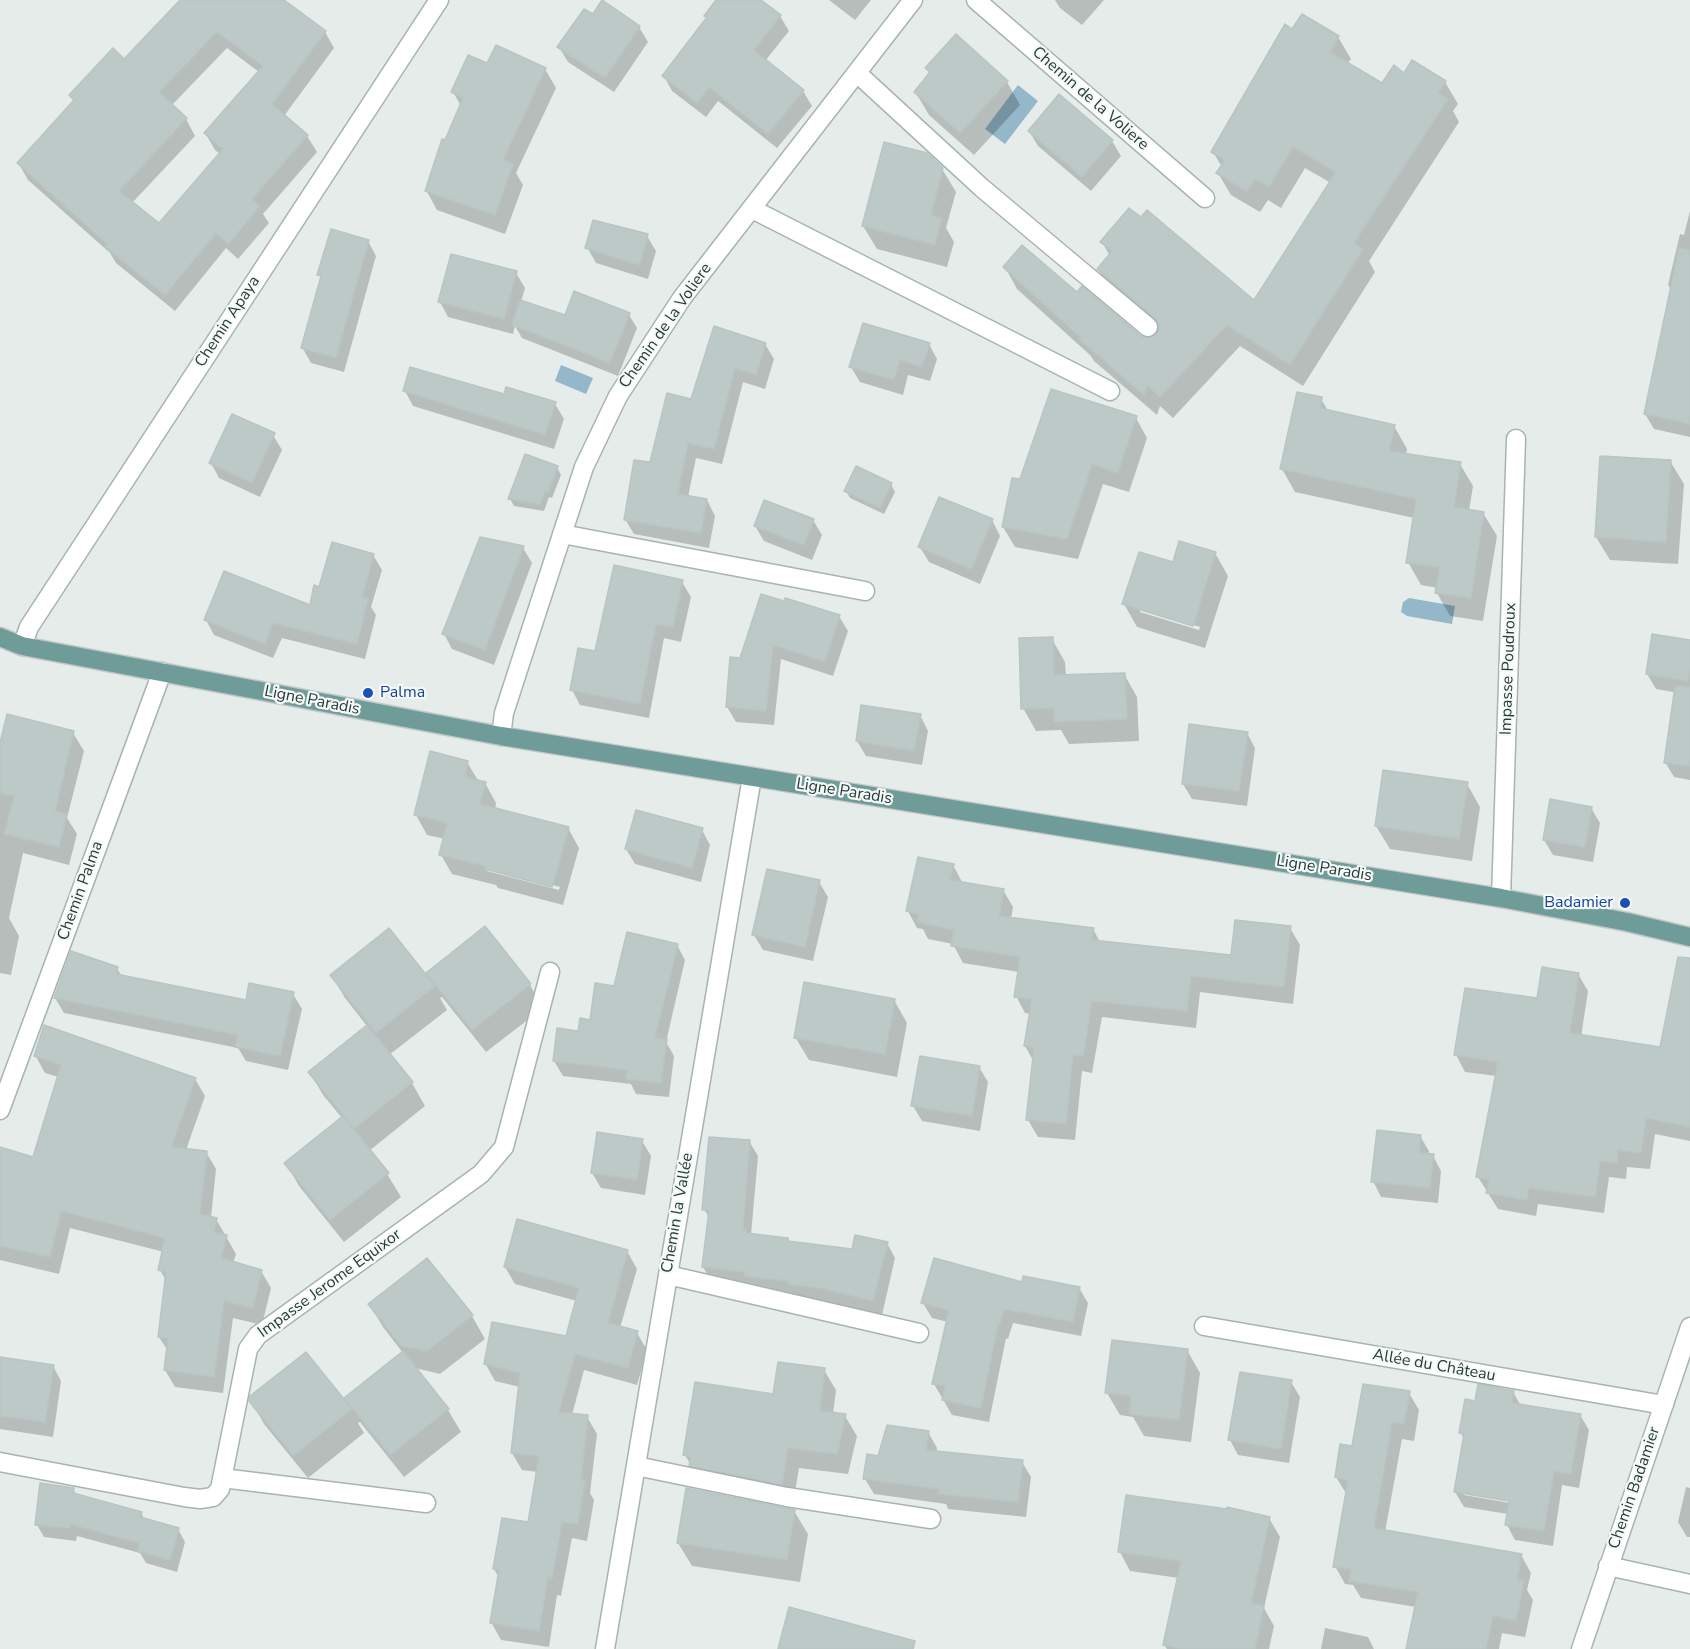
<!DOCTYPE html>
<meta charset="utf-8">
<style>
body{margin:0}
canvas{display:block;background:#e5ecea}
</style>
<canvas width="1690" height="1649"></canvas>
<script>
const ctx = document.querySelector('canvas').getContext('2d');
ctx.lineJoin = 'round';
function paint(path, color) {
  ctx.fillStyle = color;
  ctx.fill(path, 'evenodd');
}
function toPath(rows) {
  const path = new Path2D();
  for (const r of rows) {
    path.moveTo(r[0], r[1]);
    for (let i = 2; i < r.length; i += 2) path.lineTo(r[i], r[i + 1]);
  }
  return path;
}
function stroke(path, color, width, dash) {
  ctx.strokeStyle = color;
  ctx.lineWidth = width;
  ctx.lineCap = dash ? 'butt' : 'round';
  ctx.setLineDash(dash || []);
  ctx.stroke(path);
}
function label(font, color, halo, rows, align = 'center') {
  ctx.font = font + ' "Nunito Sans",sans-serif';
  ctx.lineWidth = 4.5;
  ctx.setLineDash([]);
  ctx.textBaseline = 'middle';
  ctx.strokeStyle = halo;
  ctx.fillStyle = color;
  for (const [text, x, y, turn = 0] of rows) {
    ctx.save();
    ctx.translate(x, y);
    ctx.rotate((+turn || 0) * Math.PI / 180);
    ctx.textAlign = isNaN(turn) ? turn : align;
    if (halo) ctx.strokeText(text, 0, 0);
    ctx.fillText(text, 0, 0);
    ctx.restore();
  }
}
paint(toPath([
 [1018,85,1038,101,1005,144,985,129],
 [561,365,593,378,586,394,555,381],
 [1409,598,1455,606,1452,624,1407,616,1401,612,1403,602]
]), '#94b8ca');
paint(toPath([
 [187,0,282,0,325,32,334,48,284,116,307,136,317,152,263,214,269,223,238,259,226,248,175,311,116,263,110,253,28,180,19,164,74,102,71,96,124,61],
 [227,48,259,72,205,133,215,150,220,154,159,225,132,203,195,136,186,119,171,106],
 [718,0,758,0,780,16,789,31,765,61,803,91,812,106,777,148,718,101,706,117,672,91,664,76,708,19,706,16],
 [829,0,871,0,855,20],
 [1055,0,1104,0,1082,25,1060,8],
 [593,16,639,27,648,42,614,92,568,62,559,47],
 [1293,31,1338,37,1351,59,1347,64,1382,85,1405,75,1445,82,1458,104,1453,111,1459,122,1369,261,1375,272,1303,386,1240,346,1173,418,1160,406,1157,415,1094,361,1090,355,1017,289,1005,267,1077,294,1146,340,1153,339,1159,331,1111,291,1098,269,1110,256,1102,242,1254,303,1331,183,1305,168,1281,208,1268,200,1260,212,1231,195,1218,173,1222,167,1213,152],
 [488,65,545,69,556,88,516,173,523,185,505,234,437,210,426,190,461,106,453,92],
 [927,69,1007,82,1020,105,974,155,929,115,916,93,930,74],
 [1029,131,1112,141,1121,156,1091,191,1038,146],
 [942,169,956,192,946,228,954,242,947,267,877,249,863,226],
 [1690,211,1690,437,1654,429,1645,414,1671,290,1668,285,1680,234,1684,235],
 [647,236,656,251,648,279,596,263,587,247],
 [368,241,376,256,344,372,311,363,302,347,322,280,319,275],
 [516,273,525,288,521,302,565,316,629,315,637,328,618,376,522,338,515,326,513,334,448,317,440,302],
 [765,344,774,359,765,389,743,382,722,464,696,458,688,497,707,500,715,516,709,548,634,534,625,519,651,464,692,401],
 [929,344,937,359,930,381,908,375,903,395,860,382,851,367],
 [405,391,505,396,555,404,564,419,554,449,413,406],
 [1321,399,1329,412,1394,426,1407,449,1406,455,1460,464,1473,486,1469,511,1483,513,1497,536,1483,621,1450,616,1437,593,1438,588,1421,585,1408,562,1414,518,1295,492,1282,469],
 [1136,418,1147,438,1129,492,1103,484,1078,559,1015,547,1003,527,1021,481],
 [273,435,282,450,260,497,219,478,211,463],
 [1670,461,1684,484,1678,564,1610,560,1596,537],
 [557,467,561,475,552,498,549,497,544,511,514,506,510,499],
 [891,484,895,492,884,514,850,498,846,491],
 [813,520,822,535,812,560,764,541,755,526],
 [992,520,1000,536,980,584,929,562,920,547],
 [523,548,532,563,494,665,452,649,444,634],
 [1215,553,1228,576,1205,648,1137,627,1124,604,1174,564],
 [1140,608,1200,627,1199,630,1140,612],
 [373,555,382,570,371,607,376,615,365,659,282,638,273,658,214,635,206,620,311,607,320,588],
 [682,582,691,597,681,642,664,638,649,718,580,705,572,690,596,653],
 [762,596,839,616,848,631,833,676,781,659,774,725,736,722,727,707],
 [1052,639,1065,662,1066,676,1124,674,1137,697,1139,741,1069,744,1061,730,1036,731,1023,708],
 [1690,642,1690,695,1656,689,1647,674],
 [1690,711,1690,780,1674,777,1665,762],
 [920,715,928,731,922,765,866,756,857,741],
 [73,733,84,751,67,818,77,834,69,865,23,853,9,918,19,936,11,975,0,973,0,750],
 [1247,733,1255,748,1247,806,1192,799,1183,784],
 [467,762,479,782,485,783,496,803,495,809,568,828,579,848,563,905,498,888,496,885,452,874,441,855,445,839,427,835,416,815],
 [487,868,560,887,559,890,487,871],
 [1467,784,1480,807,1472,861,1390,849,1376,826],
 [1591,808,1600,823,1593,862,1553,855,1544,840],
 [702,830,710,845,701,882,635,864,626,849],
 [953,865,962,882,1003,890,1013,907,1011,919,1093,929,1100,942,1232,957,1290,928,1300,945,1293,1004,1200,992,1196,1028,1102,1017,1092,1073,1082,1071,1075,1140,1038,1137,1028,1120,1034,1062,1025,1046,1031,1014,1025,1013,1016,996,1019,972,963,963,953,944,928,939,923,929,917,928,908,911],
 [819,882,828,897,813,961,763,950,754,935],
 [677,945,685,960,666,1042,674,1056,669,1097,636,1094,631,1084,563,1076,554,1061,591,1021,615,988],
 [117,969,122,976,247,1002,293,994,302,1009,288,1070,246,1061,238,1048,64,1013,55,998],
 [428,973,530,985,543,1008,486,1052,442,997,440,998,447,1010,389,1055,412,1083,425,1106,369,1151,387,1174,401,1197,344,1242,299,1186,286,1163,342,1118,323,1095,310,1072,367,1026,345,998,332,976,434,987,435,985],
 [1578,974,1588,991,1581,1037,1661,1048,1690,1003,1690,1141,1655,1134,1650,1169,1627,1167,1626,1179,1609,1177,1604,1213,1538,1204,1536,1216,1498,1209,1478,1177,1497,1076,1465,1072,1456,1055],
 [894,1000,907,1023,897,1077,809,1060,795,1037],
 [35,1055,195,1079,205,1096,186,1150,206,1152,216,1169,211,1218,216,1219,236,1254,233,1263,261,1271,271,1288,262,1325,233,1318,223,1393,175,1387,165,1370,168,1351,159,1337,167,1282,160,1270,164,1252,70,1228,59,1274,0,1260,0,1149,34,1159,59,1077,45,1073],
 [979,1067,988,1082,980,1131,922,1121,913,1106],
 [1420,1136,1429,1151,1428,1155,1433,1156,1441,1171,1438,1203,1381,1197,1373,1181],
 [642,1141,651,1156,645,1195,601,1188,592,1173],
 [749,1141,758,1156,751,1235,789,1242,853,1250,887,1243,895,1258,882,1315,829,1303,798,1299,712,1282,703,1267,710,1219,704,1209],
 [627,1251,637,1269,620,1328,637,1333,647,1350,637,1385,584,1370,572,1415,587,1417,597,1434,590,1493,594,1500,587,1541,572,1538,561,1596,557,1595,549,1647,501,1640,491,1622,499,1578,494,1569,530,1524,538,1472,522,1470,512,1453,520,1387,495,1381,485,1363,567,1338,577,1301,515,1284,505,1267],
 [427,1260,472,1316,485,1339,440,1374,415,1368,448,1410,461,1432,404,1477,360,1422,358,1423,364,1433,308,1478,264,1424,251,1400,352,1408,346,1398,403,1353,383,1327,370,1305],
 [1023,1284,1079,1288,1088,1303,1081,1336,1013,1323,1008,1339,1006,1338,989,1422,952,1415,934,1384,948,1322,932,1318,923,1303],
 [1187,1350,1200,1373,1191,1442,1144,1436,1133,1417,1120,1415,1107,1393],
 [0,1358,53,1366,61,1381,53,1437,0,1429],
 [824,1370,836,1390,833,1414,845,1416,857,1436,848,1474,799,1468,793,1504,703,1486,685,1455,775,1396],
 [1291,1382,1300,1397,1289,1463,1238,1455,1230,1440],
 [1513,1392,1521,1406,1580,1415,1589,1430,1579,1488,1562,1485,1553,1546,1515,1540,1507,1525,1508,1514,1464,1507,1455,1492,1464,1439,1461,1433,1476,1402],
 [1464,1492,1517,1501,1516,1504,1464,1495],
 [1409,1393,1419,1410,1414,1441,1402,1439,1385,1532,1521,1555,1531,1573,1527,1590,1533,1600,1525,1637,1502,1633,1499,1649,1407,1649,1416,1607,1361,1598,1353,1585,1345,1584,1335,1566,1347,1495,1336,1477,1354,1447],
 [928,1432,937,1448,936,1453,1022,1462,1031,1477,1026,1517,948,1509,946,1504,874,1494,865,1479,879,1458],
 [1686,1487,1690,1488,1690,1537,1687,1537,1678,1522],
 [73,1489,77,1496,141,1513,145,1520,178,1529,185,1542,177,1572,146,1563,140,1553,77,1536,76,1541,44,1537,37,1525],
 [794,1511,808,1534,800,1582,692,1566,678,1543],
 [1269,1518,1280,1537,1264,1608,1274,1626,1269,1649,1167,1649,1164,1645,1179,1578,1130,1571,1120,1552],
 [1325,1628,1368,1637,1374,1649,1321,1649]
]), '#0003');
const building = toPath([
 [180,0,284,0,326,31,272,104,308,135,252,199,260,206,228,244,216,233,165,295,105,247,107,244,17,163,74,100,69,95,113,48,124,59,180,0],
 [217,32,263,66,204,133,223,149,159,223,119,191,187,118,159,92,217,32],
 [602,0,640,26,605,78,557,47,584,9,593,14,602,0],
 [716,0,761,0,781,15,754,50,804,90,768,134,709,87,697,103,662,76,707,17,704,16,716,0],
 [1302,14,1339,36,1330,52,1382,83,1394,65,1404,73,1412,60,1446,81,1438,93,1448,99,1354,243,1363,249,1290,365,1227,325,1160,397,1147,385,1144,395,1079,339,1081,338,1003,267,1022,245,1077,292,1082,286,1141,336,1147,338,1152,337,1159,328,1156,319,1097,269,1112,251,1100,242,1129,208,1141,217,1147,210,1254,300,1336,172,1293,147,1269,187,1255,179,1247,191,1216,173,1225,160,1211,152,1285,24,1292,29,1302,14],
 [956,34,1008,81,960,133,914,92,930,72,925,68,956,34],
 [496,45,546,68,503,160,513,164,495,215,425,191,442,139,445,140,463,98,451,92,468,55,487,63,496,45],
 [1059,94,1113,140,1082,177,1028,131,1059,94],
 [884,142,927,153,943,168,931,215,942,218,935,245,862,226,884,142],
 [593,220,648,234,640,265,585,248,593,220],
 [331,229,369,240,336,358,301,348,321,276,317,275,331,229],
 [1679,248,1690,250,1690,424,1644,414,1679,248],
 [451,254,517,271,504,319,438,302,451,254],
 [574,291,630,313,610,363,512,325,520,300,565,315,574,291],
 [863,323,930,343,922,367,900,360,894,380,849,367,863,323],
 [714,326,766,343,756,375,735,368,714,449,688,443,678,494,707,499,701,533,624,520,634,460,650,462,667,393,691,399,714,326],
 [410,367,504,394,506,387,556,402,545,435,403,391,410,367],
 [1051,389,1137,416,1118,473,1092,464,1067,539,1002,527,1012,478,1020,479,1051,389],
 [1297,392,1322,397,1320,408,1395,425,1389,451,1461,462,1454,507,1484,512,1471,598,1435,593,1440,567,1406,563,1416,499,1280,469,1297,392],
 [232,414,275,433,252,483,209,463,232,414],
 [525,454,558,466,548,492,545,491,540,504,508,499,525,454],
 [1600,456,1671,460,1666,542,1595,537,1600,456],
 [856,466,892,483,880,508,844,491,856,466],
 [939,497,993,519,971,569,918,547,939,497],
 [764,500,814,519,804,545,754,526,764,500],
 [480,537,524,546,485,650,442,634,480,537],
 [1179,541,1216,552,1193,626,1122,604,1139,552,1173,562,1179,541],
 [332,542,374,554,362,597,368,599,357,644,273,623,265,644,204,620,224,571,310,605,314,585,319,587,332,542],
 [614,565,683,580,673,627,656,624,640,704,570,690,578,648,595,651,614,565],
 [761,594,784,601,785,598,840,615,825,662,773,645,766,711,726,707,730,657,740,658,761,594],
 [1652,634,1690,640,1690,668,1688,681,1646,674,1652,634],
 [1053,637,1054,675,1125,673,1127,719,1054,722,1054,708,1021,709,1019,638,1053,637],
 [1675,686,1690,687,1690,766,1664,763,1675,686],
 [861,705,921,714,914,751,856,741,861,705],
 [7,714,74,731,55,811,67,814,59,847,4,834,14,796,0,793,0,743,7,714],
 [1189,724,1248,732,1239,791,1182,784,1189,724],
 [430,751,468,761,465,777,486,782,480,804,569,827,552,887,485,869,486,866,439,855,447,823,414,815,430,751],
 [1383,770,1468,782,1459,839,1375,826,1383,770],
 [1550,799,1592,807,1585,847,1543,840,1550,799],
 [636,810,703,828,692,868,625,849,636,810],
 [918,857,954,864,950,880,1004,889,999,916,1094,928,1092,940,1231,955,1235,920,1291,926,1284,987,1191,976,1187,1011,1092,1001,1083,1056,1073,1055,1066,1124,1026,1120,1034,1048,1024,1046,1032,999,1014,997,1020,957,951,946,954,930,917,922,919,914,906,911,918,857],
 [767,869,820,880,805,947,752,935,767,869],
 [485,926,531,984,472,1030,426,973,485,926],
 [389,928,435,986,376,1033,330,975,389,928],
 [627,932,678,944,655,1038,667,1039,661,1083,626,1079,627,1070,553,1061,557,1028,578,1031,580,1018,590,1020,595,983,614,986,627,932],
 [71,951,118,967,116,974,246,1000,249,983,294,992,280,1056,235,1047,238,1035,54,998,71,951],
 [1678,957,1690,958,1690,1127,1646,1118,1641,1153,1618,1150,1617,1163,1600,1161,1595,1197,1529,1188,1527,1200,1486,1193,1489,1180,1476,1177,1498,1062,1454,1055,1465,988,1537,998,1542,967,1579,973,1570,1033,1660,1047,1678,957],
 [804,982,895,999,885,1054,794,1038,804,982],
 [44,1025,196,1078,171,1147,207,1151,200,1214,217,1218,214,1232,227,1235,221,1258,262,1270,253,1308,224,1301,214,1377,164,1370,168,1338,158,1337,166,1272,158,1270,165,1238,61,1211,50,1257,0,1246,0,1147,33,1157,61,1065,34,1056,44,1025],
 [367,1025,413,1082,354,1129,308,1072,367,1025],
 [920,1056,980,1066,972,1116,911,1106,920,1056],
 [343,1116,389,1173,330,1220,284,1163,343,1116],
 [1377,1130,1421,1135,1419,1153,1434,1154,1430,1188,1371,1182,1377,1130],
 [597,1132,643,1139,637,1180,591,1173,597,1132],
 [709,1137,750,1140,743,1229,746,1229,746,1233,788,1238,788,1241,852,1249,855,1235,888,1242,873,1301,820,1288,788,1284,788,1281,744,1276,744,1272,702,1267,709,1210,702,1210,709,1137],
 [517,1219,628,1250,608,1323,638,1331,628,1368,575,1354,559,1412,588,1415,581,1480,585,1481,578,1524,562,1522,552,1579,548,1578,539,1631,490,1623,499,1570,493,1569,502,1518,528,1522,539,1456,511,1453,520,1373,484,1364,492,1322,566,1336,579,1288,504,1267,517,1219],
 [427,1258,473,1315,427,1351,401,1346,368,1304,427,1258],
 [934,1258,1022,1282,1023,1276,1080,1287,1073,1322,1004,1309,1000,1324,998,1324,981,1408,942,1400,945,1386,932,1384,949,1310,921,1303,934,1258],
 [1112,1340,1188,1349,1179,1420,1129,1414,1131,1396,1105,1393,1112,1340],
 [403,1351,449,1409,390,1455,344,1398,403,1351],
 [306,1352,352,1409,293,1456,249,1401,250,1396,306,1352],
 [0,1357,54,1365,45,1422,0,1416,0,1357],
 [778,1362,825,1368,820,1411,846,1414,837,1454,788,1448,782,1485,689,1466,691,1457,683,1455,695,1382,773,1394,778,1362],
 [1240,1372,1292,1380,1281,1449,1228,1440,1240,1372],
 [1363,1384,1410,1391,1404,1424,1392,1422,1374,1528,1522,1554,1517,1579,1524,1581,1516,1621,1493,1616,1486,1649,1406,1649,1418,1592,1349,1581,1351,1569,1333,1567,1348,1480,1335,1477,1340,1444,1352,1446,1363,1384],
 [1478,1384,1514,1391,1512,1403,1581,1414,1571,1474,1554,1471,1544,1531,1505,1525,1509,1501,1454,1492,1464,1434,1459,1433,1465,1399,1475,1401,1478,1384],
 [887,1425,929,1431,926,1450,1023,1460,1018,1502,938,1494,939,1489,863,1479,867,1454,878,1456,887,1425],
 [40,1483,74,1488,73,1493,142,1512,140,1517,179,1528,170,1560,137,1551,139,1543,70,1524,70,1528,35,1525,40,1483],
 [686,1488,795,1510,787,1560,677,1543,686,1488],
 [1126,1495,1227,1509,1227,1507,1270,1517,1251,1603,1264,1606,1255,1649,1183,1649,1163,1645,1181,1561,1118,1552,1126,1495],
 [789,1607,915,1641,913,1649,778,1649,789,1607]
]);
paint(building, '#bdc9c6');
stroke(building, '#b8c5c2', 1.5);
const minor = toPath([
 [976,0,1205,198],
 [857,73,982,188,1148,327],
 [752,209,1110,391],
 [562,534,865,591],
 [22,646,29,627,439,0],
 [501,736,504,713,584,467,618,396,682,298,913,0],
 [1501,898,1516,439],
 [0,1110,162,672],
 [668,1275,919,1333],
 [1204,1326,1664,1405],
 [0,1462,184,1497,200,1499,213,1497,220,1489,248,1349,258,1335,481,1174,504,1147,550,972],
 [636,1466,787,1497,931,1519],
 [222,1478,426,1503],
 [1608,1566,1690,1584],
 [605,1649,752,777],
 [1581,1649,1690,1327]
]);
const major = toPath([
 [0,637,22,646,501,736,1501,898,1627,922,1690,937]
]);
stroke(minor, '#a8b4b1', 21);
stroke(major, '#c2c8c8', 21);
stroke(minor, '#fff', 18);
stroke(major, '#6f9c98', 18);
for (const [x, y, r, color] of [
 [368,693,6,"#1a4fb4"],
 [1625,903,6,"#1a4fb4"]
]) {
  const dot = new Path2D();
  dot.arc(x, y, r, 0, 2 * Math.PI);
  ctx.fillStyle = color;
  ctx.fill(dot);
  stroke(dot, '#f5f9f7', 2);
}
label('16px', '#263c39', '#f5f9f7', [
 ["Chemin de la Voliere",1090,99,41],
 ["Chemin Apaya",228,322,-57],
 ["Chemin de la Voliere",666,326,-55],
 ["Impasse Poudroux",1509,669,-88],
 ["Ligne Paradis",312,701,11],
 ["Ligne Paradis",844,792,9],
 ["Ligne Paradis",1324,869,9],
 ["Chemin Palma",81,891,-70],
 ["Chemin la Vallée",678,1213,-80],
 ["Impasse Jerome Equixor",330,1284,-36],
 ["Allée du Château",1434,1366,10],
 ["Chemin Badamier",1635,1488,-71]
]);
label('16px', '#164399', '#f5f9f7', [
 ["Palma",380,693],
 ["Badamier",1613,903,"right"]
], 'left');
</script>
